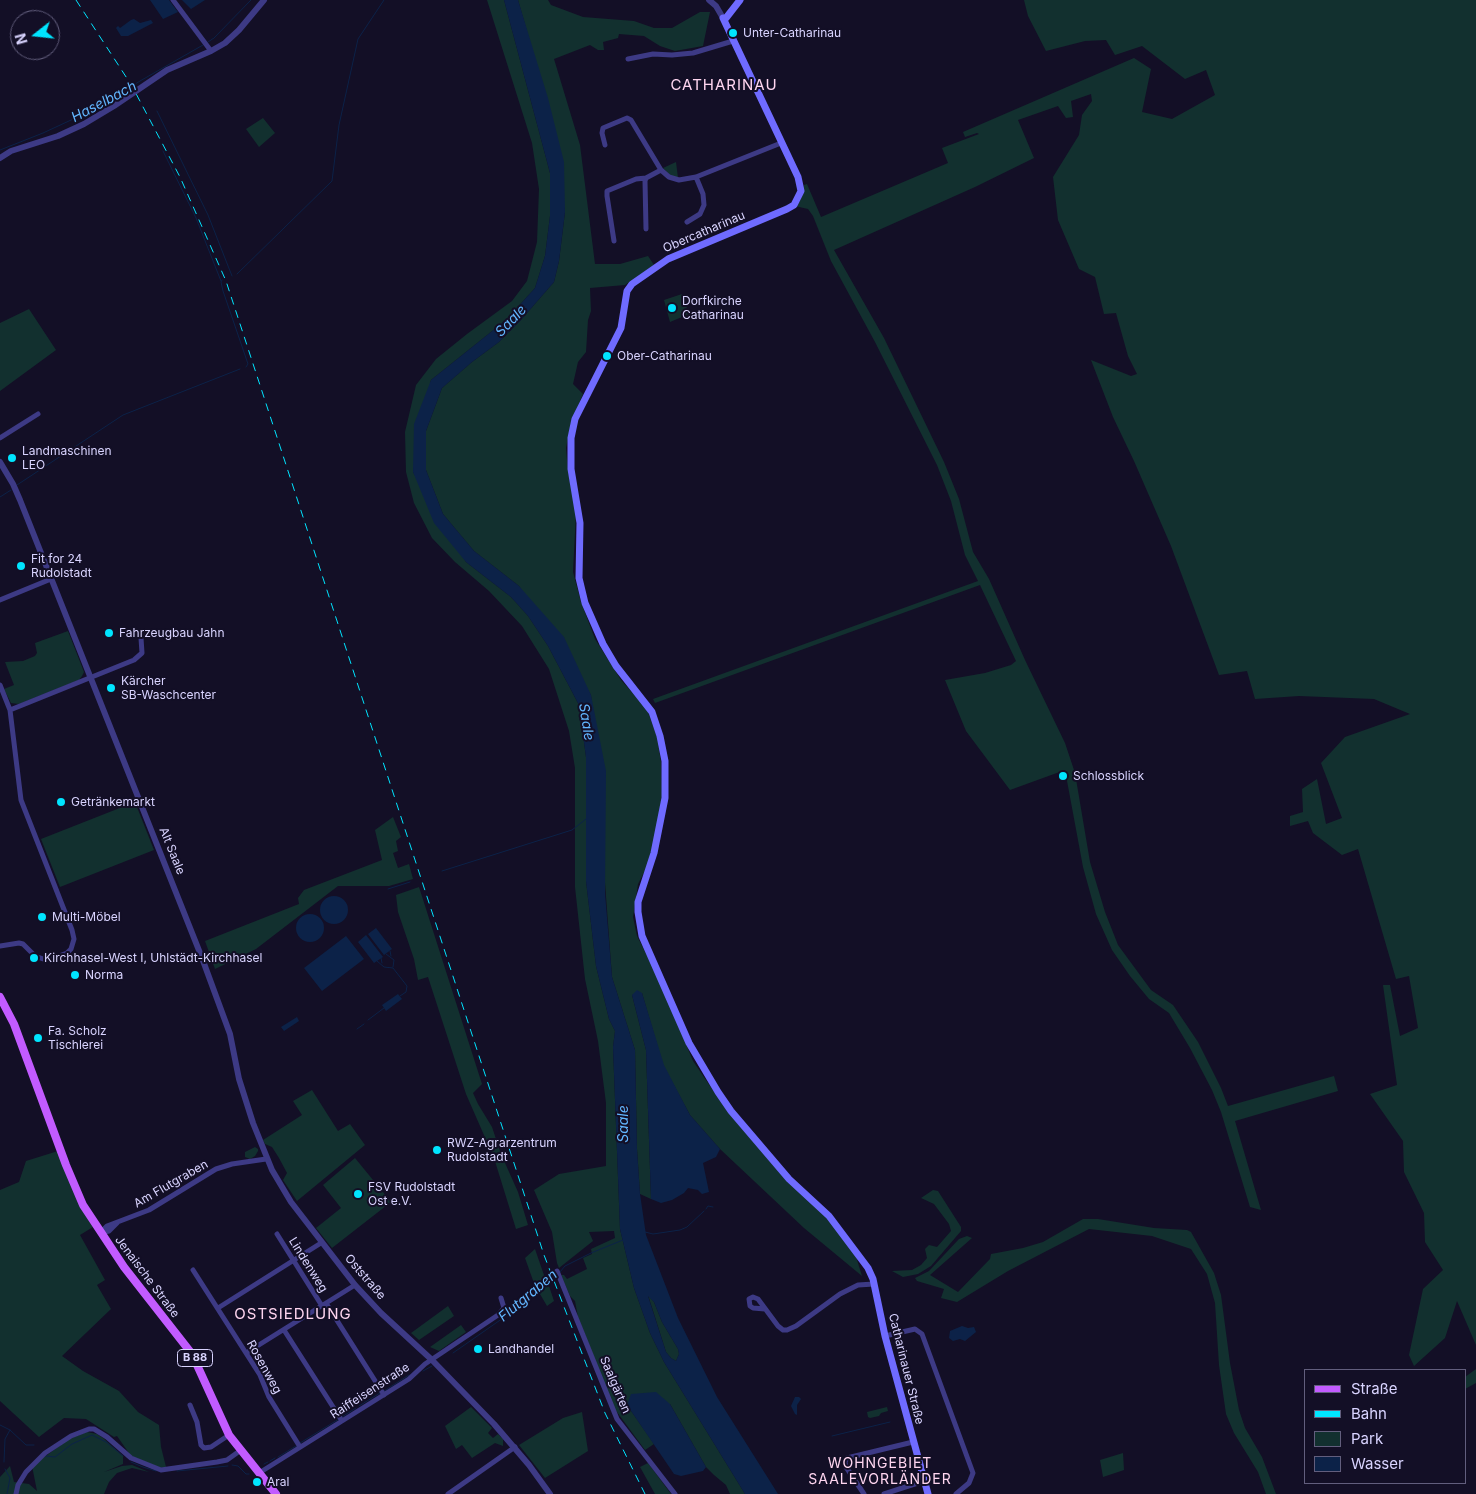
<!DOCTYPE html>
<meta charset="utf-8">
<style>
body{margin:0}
#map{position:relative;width:1476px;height:1494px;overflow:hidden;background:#130f26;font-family:Inter,sans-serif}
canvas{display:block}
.legend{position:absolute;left:1304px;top:1369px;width:162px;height:115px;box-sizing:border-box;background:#130f26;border:1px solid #625e7d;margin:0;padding:6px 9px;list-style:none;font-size:15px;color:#d9d4ff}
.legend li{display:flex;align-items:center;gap:10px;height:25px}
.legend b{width:25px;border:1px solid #625e7d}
.north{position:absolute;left:10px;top:10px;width:50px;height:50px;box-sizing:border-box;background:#130f26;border:1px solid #625e7d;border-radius:50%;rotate:254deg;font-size:14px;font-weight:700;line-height:20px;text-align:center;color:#d9d4ff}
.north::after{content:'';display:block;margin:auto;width:18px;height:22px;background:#00e5ff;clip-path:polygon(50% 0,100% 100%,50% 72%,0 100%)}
</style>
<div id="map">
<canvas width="1476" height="1494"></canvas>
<ul class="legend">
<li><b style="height:6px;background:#c25bff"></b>Straße</li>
<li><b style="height:6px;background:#00e5ff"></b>Bahn</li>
<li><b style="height:14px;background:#12302f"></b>Park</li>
<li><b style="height:14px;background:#0c2248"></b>Wasser</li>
</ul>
<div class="north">N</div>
</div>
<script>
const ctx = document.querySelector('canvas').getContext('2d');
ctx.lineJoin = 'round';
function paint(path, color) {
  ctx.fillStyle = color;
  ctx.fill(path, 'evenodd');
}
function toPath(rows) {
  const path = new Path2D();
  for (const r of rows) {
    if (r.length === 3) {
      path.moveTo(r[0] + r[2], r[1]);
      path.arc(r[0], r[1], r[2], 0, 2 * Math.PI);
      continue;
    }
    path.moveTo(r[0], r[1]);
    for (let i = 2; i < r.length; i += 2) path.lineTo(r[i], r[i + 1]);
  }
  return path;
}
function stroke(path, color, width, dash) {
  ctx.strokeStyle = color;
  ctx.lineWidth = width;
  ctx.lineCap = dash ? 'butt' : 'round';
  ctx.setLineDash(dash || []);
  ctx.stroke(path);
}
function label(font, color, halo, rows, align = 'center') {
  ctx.font = font + ' Inter,sans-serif';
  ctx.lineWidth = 4;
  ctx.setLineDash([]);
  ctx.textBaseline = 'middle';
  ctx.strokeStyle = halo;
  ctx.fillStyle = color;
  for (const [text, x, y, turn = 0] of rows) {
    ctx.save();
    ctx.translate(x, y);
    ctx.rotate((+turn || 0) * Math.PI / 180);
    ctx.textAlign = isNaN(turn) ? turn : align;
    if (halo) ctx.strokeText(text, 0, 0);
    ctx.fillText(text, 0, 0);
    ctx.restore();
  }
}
paint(toPath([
 [487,0,504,0,550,173,550,216,545,256,535,288,506,320,431,380,413,472,466,562,511,597,528,616,548,646,579,705,586,757,586,881,596,966,609,1019,615,1031,613,1047,620,1229,634,1288,650,1333,664,1362,745,1494,730,1494,726,1485,714,1475,706,1467,670,1404,627,1405,654,1444,645,1450,614,1408,578,1317,575,1301,570,1296,561,1275,564,1275,567,1279,587,1269,583,1258,592,1254,591,1249,615,1238,614,1231,589,1232,593,1241,559,1268,557,1263,552,1232,534,1190,559,1174,606,1166,606,1103,598,1041,585,979,575,887,575,768,569,731,549,669,522,626,489,591,455,562,432,538,414,503,406,472,405,432,416,385,436,359,467,334,512,301,527,281,537,242,539,189,532,143],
 [518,0,548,0,551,5,583,17,634,21,654,28,672,28,700,12,710,12,703,46,675,51,660,46,644,36,619,34,618,38,603,42,604,50,598,50,590,45,554,59,580,145,595,264,620,264,648,256,654,265,625,285,590,288,591,311,588,320,586,352,578,362,573,384,583,394,571,423,566,448,568,471,576,513,573,572,581,602,595,639,621,680,647,709,657,737,661,762,662,796,652,853,647,867,638,884,633,917,637,936,658,977,693,1061,727,1111,786,1180,826,1215,854,1250,862,1276,804,1228,720,1149,690,1115,663,1065,642,993,632,995,646,1050,651,1199,640,1194,637,1149,635,1050,612,977,591,695,519,586,474,551,443,514,426,470,426,431,442,388,472,362,499,342,520,321,554,282,559,261,565,212,530,42],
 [1024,0,1476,0,1476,1345,1457,1301,1445,1338,1414,1366,1409,1355,1423,1289,1443,1270,1425,1242,1424,1213,1404,1172,1403,1141,1370,1094,1397,1085,1383,985,1390,985,1400,1036,1418,1028,1409,976,1396,979,1358,849,1342,855,1313,833,1308,821,1290,826,1290,816,1303,812,1302,789,1317,779,1326,824,1342,818,1321,763,1345,737,1410,714,1374,699,1299,696,1255,699,1247,671,1219,675,1171,546,1134,461,1113,417,1091,360,1131,376,1137,374,1128,356,1116,313,1104,314,1095,277,1079,269,1058,220,1053,177,1079,135,1082,115,1092,101,1091,94,1071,101,1073,117,1066,118,1058,106,1018,120,1034,158,975,187,834,250,884,338,944,462,959,499,973,552,989,579,1025,660,1065,743,1075,773,1090,862,1105,912,1118,945,1151,990,1173,1005,1198,1042,1221,1088,1228,1106,1334,1076,1338,1091,1235,1121,1261,1210,1250,1207,1221,1112,1212,1090,1190,1048,1169,1013,1149,999,1130,976,1112,950,1096,914,1083,867,1065,770,1010,790,966,731,945,680,985,673,1011,665,1016,661,980,585,655,703,653,699,978,581,965,555,951,501,937,465,875,342,831,261,813,216,808,209,795,206,800,201,804,185,807,184,821,217,948,163,942,148,979,134,977,133,965,137,963,132,1134,58,1151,69,1142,112,1172,119,1215,95,1206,70,1185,79,1142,46,1115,55,1106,40,1085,41,1046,51,1028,16],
 [263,118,275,133,259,147,246,129],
 [676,162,678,178,671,176,663,168],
 [682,294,689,314,670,322,664,300],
 [29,309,56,350,0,391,0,323],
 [68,631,84,672,82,676,79,680,19,704,11,703,4,689,14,685,5,662,23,661,35,656,37,653,35,643],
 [135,802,154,850,60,887,41,839],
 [393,817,401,837,396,841,398,851,393,853,398,868,409,864,413,879,389,886,338,886,256,949,215,969,205,941,299,904,298,898,304,890,382,860,375,830],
 [419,887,482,1084,473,1093,478,1104,492,1127,501,1154,518,1192,528,1225,516,1229,494,1158,466,1094,428,977,418,980,414,959,398,912,396,895],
 [312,1090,338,1131,350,1124,365,1145,297,1201,283,1180,287,1173,279,1158,272,1147,265,1144,263,1140,302,1115,293,1101],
 [255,1147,258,1149,258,1151,255,1156,250,1159,245,1157,245,1152],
 [58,1151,78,1202,93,1227,80,1235,105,1280,97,1285,111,1309,62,1356,83,1371,119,1391,138,1412,159,1425,161,1447,166,1467,161,1468,131,1456,117,1436,114,1437,86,1419,64,1418,39,1437,0,1401,0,1190,19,1182,26,1161],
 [355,1158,391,1202,332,1248,316,1228,341,1208,323,1185],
 [933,1190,938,1191,961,1227,961,1231,931,1266,918,1274,903,1277,892,1271,912,1270,921,1265,927,1258,925,1249,929,1245,937,1247,951,1231,949,1224,934,1204,921,1198],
 [1083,1219,1098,1219,1154,1228,1187,1230,1191,1232,1214,1273,1221,1295,1230,1363,1239,1410,1245,1428,1262,1457,1276,1494,1266,1494,1258,1472,1234,1433,1226,1414,1219,1365,1215,1303,1207,1274,1191,1249,1152,1236,1089,1229,1008,1271,957,1302,941,1298,944,1289,917,1281,915,1278,929,1271,959,1239,967,1236,972,1238,930,1275,958,1292,990,1259,991,1254,1023,1248,1043,1242],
 [535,1249,545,1278,535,1286,525,1258],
 [543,1284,549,1286,554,1301,547,1306,537,1289],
 [648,1295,654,1302,662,1322,678,1349,679,1354,676,1361,671,1358,666,1352],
 [448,1306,454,1316,419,1340,411,1333],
 [461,1325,466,1332,439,1351,430,1347],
 [1476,1369,1476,1383,1465,1389,1465,1377],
 [471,1407,492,1428,488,1433,493,1438,498,1434,503,1439,503,1446,495,1443,472,1458,462,1445,456,1449,445,1426],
 [887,1407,888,1411,881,1413,879,1416,870,1418,868,1417,867,1412],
 [582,1412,588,1451,545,1478,519,1445,563,1418],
 [87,1432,97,1434,103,1438,123,1456,123,1464,104,1472,122,1466,132,1465,149,1472,132,1468,117,1473,109,1482,104,1494,0,1494,0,1477,10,1466,14,1482,29,1484,37,1491,32,1466,69,1439],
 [1123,1453,1124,1470,1103,1477,1100,1460],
 [648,1463,671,1494,655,1494,640,1467]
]), '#12302f');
paint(toPath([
 [150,0,169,0,178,12,163,19],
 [182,0,205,0,191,9],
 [504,0,518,0,548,98,564,162,565,212,559,261,554,282,520,321,499,342,472,362,442,388,426,431,426,470,443,514,474,551,519,586,564,637,591,695,606,771,605,893,612,977,635,1050,637,1149,640,1194,646,1235,678,1318,717,1397,778,1494,745,1494,664,1362,650,1333,634,1288,620,1229,613,1047,615,1031,609,1019,596,966,586,881,586,757,579,705,548,646,528,616,511,597,466,562,434,523,413,472,414,424,431,380,506,320,535,288,545,256,550,216,550,173],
 [648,1296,654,1302,662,1322,678,1349,679,1354,676,1361,671,1358,666,1352],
 [134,19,140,23,151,20,153,23,128,36,121,36,116,28,118,26,120,28,131,20],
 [334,910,14],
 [310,928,14],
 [376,928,392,949,384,955,368,934],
 [366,935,383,957,374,963,358,942],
 [346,936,364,959,322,991,304,968],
 [637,990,642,993,664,1065,690,1115,720,1149,716,1157,703,1163,709,1192,702,1194,698,1190,688,1188,684,1193,672,1200,661,1203,651,1199,646,1050,632,995],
 [398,994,402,999,386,1011,382,1005],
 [297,1017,299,1021,284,1031,281,1027],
 [962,1326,968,1328,974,1327,976,1332,965,1341,960,1339,953,1341,949,1338,950,1331],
 [656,1392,670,1404,706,1467,703,1471,681,1476,674,1474,627,1405,631,1394],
 [795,1397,799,1397,801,1399,797,1405,797,1415,795,1414,791,1406]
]), '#0c2248');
stroke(toPath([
 [208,42,214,38,251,0],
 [157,111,208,215,232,276],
 [0,150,43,133,97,108,140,81,203,45],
 [163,151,196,218,221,281],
 [237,274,332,181,339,125,358,39,384,0],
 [222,280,221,282,223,291,248,364,246,367],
 [17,485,123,415,240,369],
 [0,497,11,490],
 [442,871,572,830,586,819],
 [388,889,410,882],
 [390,951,391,956],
 [386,954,394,960,393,967],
 [381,958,382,963],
 [377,961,384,967,393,968,407,986,406,992,400,996],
 [368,1020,384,1008],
 [357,1029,364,1024],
 [706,1209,708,1206,713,1207],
 [645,1232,653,1234,680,1230,687,1227,704,1211],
 [560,1272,565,1266,591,1253,623,1240],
 [453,1353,506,1316,525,1296,548,1279,557,1274],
 [423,1371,432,1366],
 [384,1391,409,1375],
 [359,1406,380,1393],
 [342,1417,356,1408],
 [0,1425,10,1430,26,1445,34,1445],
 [832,1436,890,1422],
 [300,1443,339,1419],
 [46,1456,55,1457,72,1444,92,1435,106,1442,123,1456],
 [278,1457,296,1446],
 [270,1461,275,1458],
 [4,1462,5,1439,10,1430],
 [131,1462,143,1467,156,1471],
 [264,1464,268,1462],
 [232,1465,238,1466,246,1474,249,1474],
 [5,1469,10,1478,7,1494],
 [177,1471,228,1466]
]), '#0c2248', 1);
stroke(toPath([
 [173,0,211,51],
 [628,59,653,54,672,55,693,53,733,41],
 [605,145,602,133,603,128,627,118,631,120,661,170,669,177,679,180,696,177,781,143],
 [687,222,700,214,704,205,703,194,696,177],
 [646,229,645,181,646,178,661,170],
 [614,241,607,196,607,191,636,179,646,178],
 [0,438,38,414],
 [0,600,51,579],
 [0,685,10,710,21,800,72,930,74,939,71,949,67,953,51,959,46,960,35,956,23,944,19,943,0,946],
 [10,710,134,660,142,653,141,638],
 [100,1233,107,1226,149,1210,216,1169,232,1164,266,1159],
 [100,1233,109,1231,117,1223],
 [277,1234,322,1306],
 [193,1270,260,1375,269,1397,300,1447],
 [557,1271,617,1419,675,1494],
 [326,1303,384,1395],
 [218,1308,321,1243],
 [765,1309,753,1308,750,1306,749,1299,753,1297,758,1299,778,1326,783,1330,787,1330,796,1326,840,1294,858,1285,874,1284],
 [284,1330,342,1421],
 [885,1336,915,1329,922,1334,973,1473,969,1483,956,1494],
 [246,1353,355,1285],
 [190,1405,197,1422,201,1445,204,1448,211,1447,229,1435],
 [259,1473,409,1379,425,1364,498,1315,504,1308,501,1298],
 [16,1494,18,1485,26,1472,45,1453,71,1436,89,1429,94,1429,107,1437,131,1458,161,1470,217,1462,227,1460,241,1450],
 [448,1494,515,1447],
 [864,1494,846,1467,845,1462,847,1458,913,1442],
 [884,1494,924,1481]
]), '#3d3a85', 5);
stroke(toPath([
 [709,0,716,6,723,18],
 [0,158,11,151,58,136,84,124,114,106,167,70,211,51,225,43,239,30,264,0],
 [0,462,13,484,20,500,202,958,230,1034,239,1079,253,1123,272,1170,291,1202,355,1285,381,1313,432,1360,494,1424,529,1465,550,1494]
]), '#3d3a85', 6);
stroke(toPath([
 [740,0,726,18,723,18,798,177,801,191,794,205,787,209,668,259,632,284,627,291,621,328,575,419,571,438,571,469,580,523,579,578,585,603,603,644,616,666,652,712,660,736,665,761,665,798,654,853,638,902,638,912,642,936,689,1043,718,1092,731,1111,789,1179,829,1216,868,1268,873,1279,885,1336,928,1494]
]), '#6f6bff', 7);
stroke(toPath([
 [0,997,14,1024,66,1165,83,1205,124,1267,192,1354,229,1435,276,1494]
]), '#c25bff', 8);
stroke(toPath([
 [76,0,132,86,180,177,226,281,544,1255,605,1413,645,1494]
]), '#00e5ff', 1, [8, 6]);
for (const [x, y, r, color] of [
 [733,33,5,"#00e5ff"],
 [672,308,5,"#00e5ff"],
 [607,356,5,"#00e5ff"],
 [12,458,5,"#00e5ff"],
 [21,566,5,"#00e5ff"],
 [109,633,5,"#00e5ff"],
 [111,688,5,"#00e5ff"],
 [1063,776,5,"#00e5ff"],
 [61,802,5,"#00e5ff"],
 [42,917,5,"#00e5ff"],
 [34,958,5,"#00e5ff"],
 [75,975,5,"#00e5ff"],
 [38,1038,5,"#00e5ff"],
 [437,1150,5,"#00e5ff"],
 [358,1194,5,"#00e5ff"],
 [478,1349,5,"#00e5ff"],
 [257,1482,5,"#00e5ff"]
]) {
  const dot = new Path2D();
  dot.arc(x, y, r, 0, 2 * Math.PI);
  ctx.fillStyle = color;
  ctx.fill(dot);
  stroke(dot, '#130f26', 2);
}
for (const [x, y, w] of [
 [195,1358,35]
]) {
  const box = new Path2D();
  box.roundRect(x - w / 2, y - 8.5, w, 17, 4);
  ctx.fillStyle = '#130f26';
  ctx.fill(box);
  stroke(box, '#d9d4ff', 1);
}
label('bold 11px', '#d9d4ff', null, [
 ["B 88",195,1358]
]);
label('12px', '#d9d4ff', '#130f26', [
 ["Unter-Catharinau",743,33],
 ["Dorfkirche",682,301],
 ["Catharinau",682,315],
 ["Ober-Catharinau",617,356],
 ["Landmaschinen",22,451],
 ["LEO",22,465],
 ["Fit for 24",31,559],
 ["Rudolstadt",31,573],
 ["Fahrzeugbau Jahn",119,633],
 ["Kärcher",121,681],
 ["SB-Waschcenter",121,695],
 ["Schlossblick",1073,776],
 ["Getränkemarkt",71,802],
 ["Multi-Möbel",52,917],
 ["Kirchhasel-West I, Uhlstädt-Kirchhasel",44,958],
 ["Norma",85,975],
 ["Fa. Scholz",48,1031],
 ["Tischlerei",48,1045],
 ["RWZ-Agrarzentrum",447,1143],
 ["Rudolstadt",447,1157],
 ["FSV Rudolstadt",368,1187],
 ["Ost e.V.",368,1201],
 ["Landhandel",488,1349],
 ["Aral",267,1482]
], 'left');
label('12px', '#d9d4ff', '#130f26', [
 ["Obercatharinau",704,232,-23],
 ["Alt Saale",172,851,68],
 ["Am Flutgraben",171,1184,-30],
 ["Lindenweg",308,1265,58],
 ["Jenaische Straße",147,1277,53],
 ["Oststraße",365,1277,49],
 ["Rosenweg",264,1367,61],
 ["Catharinauer Straße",906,1369,76],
 ["Saalgärten",615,1385,67],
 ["Raiffeisenstraße",370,1391,-33]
]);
label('italic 14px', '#62b6ff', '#130f26', [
 ["Haselbach",104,102,-28],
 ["Saale",511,321,-46],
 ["Saale",586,722,81],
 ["Saale",624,1124,-90],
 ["Flutgraben",528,1296,-40]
]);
ctx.letterSpacing = '1px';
label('14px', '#ffd6f0', '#130f26', [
 ["WOHNGEBIET",880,1464],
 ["SAALEVORLÄNDER",880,1480]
]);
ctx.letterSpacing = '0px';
ctx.letterSpacing = '1px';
label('15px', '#ffd6f0', '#130f26', [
 ["CATHARINAU",724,85],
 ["OSTSIEDLUNG",293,1314]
]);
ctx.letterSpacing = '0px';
</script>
